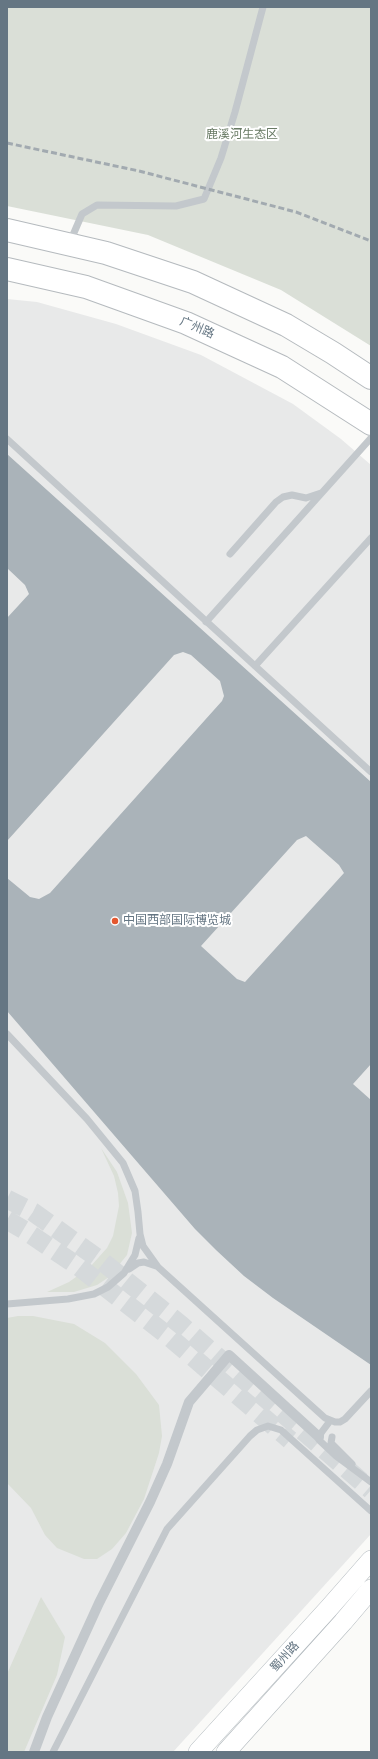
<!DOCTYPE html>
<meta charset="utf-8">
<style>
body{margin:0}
#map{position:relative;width:378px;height:1759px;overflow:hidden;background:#fafaf8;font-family:"Fira Sans",sans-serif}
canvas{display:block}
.frame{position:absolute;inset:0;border:8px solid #657683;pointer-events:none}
</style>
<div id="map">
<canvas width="378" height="1759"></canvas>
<div class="frame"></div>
</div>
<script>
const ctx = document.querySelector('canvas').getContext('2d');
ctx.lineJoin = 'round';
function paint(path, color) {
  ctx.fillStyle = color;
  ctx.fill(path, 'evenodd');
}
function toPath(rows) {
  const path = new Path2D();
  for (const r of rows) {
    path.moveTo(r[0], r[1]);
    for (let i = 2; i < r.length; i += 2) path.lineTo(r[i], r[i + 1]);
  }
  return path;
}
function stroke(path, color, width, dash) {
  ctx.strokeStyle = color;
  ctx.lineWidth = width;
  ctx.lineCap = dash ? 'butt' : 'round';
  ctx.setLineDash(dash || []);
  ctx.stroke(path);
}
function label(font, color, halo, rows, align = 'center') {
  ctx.font = font + ' "Fira Sans","Noto Sans SC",sans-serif';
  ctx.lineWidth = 4;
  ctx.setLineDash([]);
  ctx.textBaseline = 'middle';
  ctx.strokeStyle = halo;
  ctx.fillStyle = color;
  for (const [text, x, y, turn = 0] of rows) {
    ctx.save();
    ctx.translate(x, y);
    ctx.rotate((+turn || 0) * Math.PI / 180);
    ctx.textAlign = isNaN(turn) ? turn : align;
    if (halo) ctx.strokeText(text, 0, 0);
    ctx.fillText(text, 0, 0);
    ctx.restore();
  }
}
paint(toPath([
 [7,299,37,302,116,324,201,355,293,404,341,439,371,465,371,1534,173,1752,7,1752]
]), '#e8e9e9');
paint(toPath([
 [7,7,371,7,371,346,281,290,148,235,7,206],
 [101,1148,117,1172,128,1203,132,1233,127,1255,109,1277,97,1285,74,1292,47,1292,69,1282,90,1267,107,1248,113,1236,119,1206,118,1193,114,1176],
 [18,1316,33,1316,74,1324,105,1343,136,1374,159,1405,162,1436,159,1453,144,1499,126,1533,112,1549,97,1559,84,1559,57,1548,45,1535,31,1508,7,1483,7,1318],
 [41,1597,65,1637,57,1675,24,1752,7,1752,7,1674]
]), '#dadfd7');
paint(toPath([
 [7,454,371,782,371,1064,353,1084,371,1100,371,1365,273,1298,244,1276,216,1250,195,1229,7,1011,7,878,30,897,39,899,50,893,222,701,224,696,220,681,191,655,183,652,174,655,7,841,7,618,29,594,25,585,7,568],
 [306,836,339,865,344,873,245,982,237,979,201,946,297,840]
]), '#aab3b9');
stroke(toPath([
 [7,1199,33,1212,103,1262,181,1325,371,1490],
 [7,1220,24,1230,79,1267,167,1335,290,1440]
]), '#d5d9db', 19, [19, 10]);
const secondary = toPath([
 [198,1752,329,1608,371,1560],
 [226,1752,343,1622,371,1589]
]);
const primary = toPath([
 [7,230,106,253,193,282,286,325,333,353,371,378],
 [7,269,86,287,186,323,282,367,371,424]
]);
stroke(secondary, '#b3babf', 20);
stroke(primary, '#b5babe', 24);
stroke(toPath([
 [70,242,82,214,97,205,176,206,204,199,221,158,235,112,263,7],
 [7,439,371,772],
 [230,554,276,502,283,497,292,495,306,498,321,493],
 [206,622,371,438],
 [255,666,371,538],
 [7,1034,87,1119,123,1163,135,1191,138,1212,140,1234,143,1246,158,1267,325,1418,335,1422,340,1422,345,1419,371,1391],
 [129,1269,138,1263,144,1262,156,1266],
 [7,1304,68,1299,94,1294,108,1287,124,1273,135,1255,139,1238],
 [330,1421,321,1433,319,1440,336,1456,371,1482],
 [332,1437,331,1443,352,1464],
 [53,1752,167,1529,250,1436,257,1430,268,1426,281,1430,371,1511]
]), '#c3c8cc', 7);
stroke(toPath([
 [34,1752,47,1717,99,1603,150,1502,167,1464,189,1402,229,1355,319,1437]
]), '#c3c8cc', 10);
stroke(secondary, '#fff', 19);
stroke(primary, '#fff', 22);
stroke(toPath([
 [7,143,139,171,296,212,371,241]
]), '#a2aab0', 3, [6, 3]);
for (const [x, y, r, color] of [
 [115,921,4,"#e4572e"]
]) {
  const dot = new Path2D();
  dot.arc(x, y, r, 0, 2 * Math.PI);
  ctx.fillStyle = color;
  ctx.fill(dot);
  stroke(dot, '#fff', 1.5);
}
label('12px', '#687a64', '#fff', [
 ["鹿溪河生态区",242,135]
]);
label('12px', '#657683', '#fff', [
 ["广州路",197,328,23],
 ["蜀州路",285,1657,-48]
]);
label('12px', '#657683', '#fff', [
 ["中国西部国际博览城",123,921]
], 'left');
</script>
